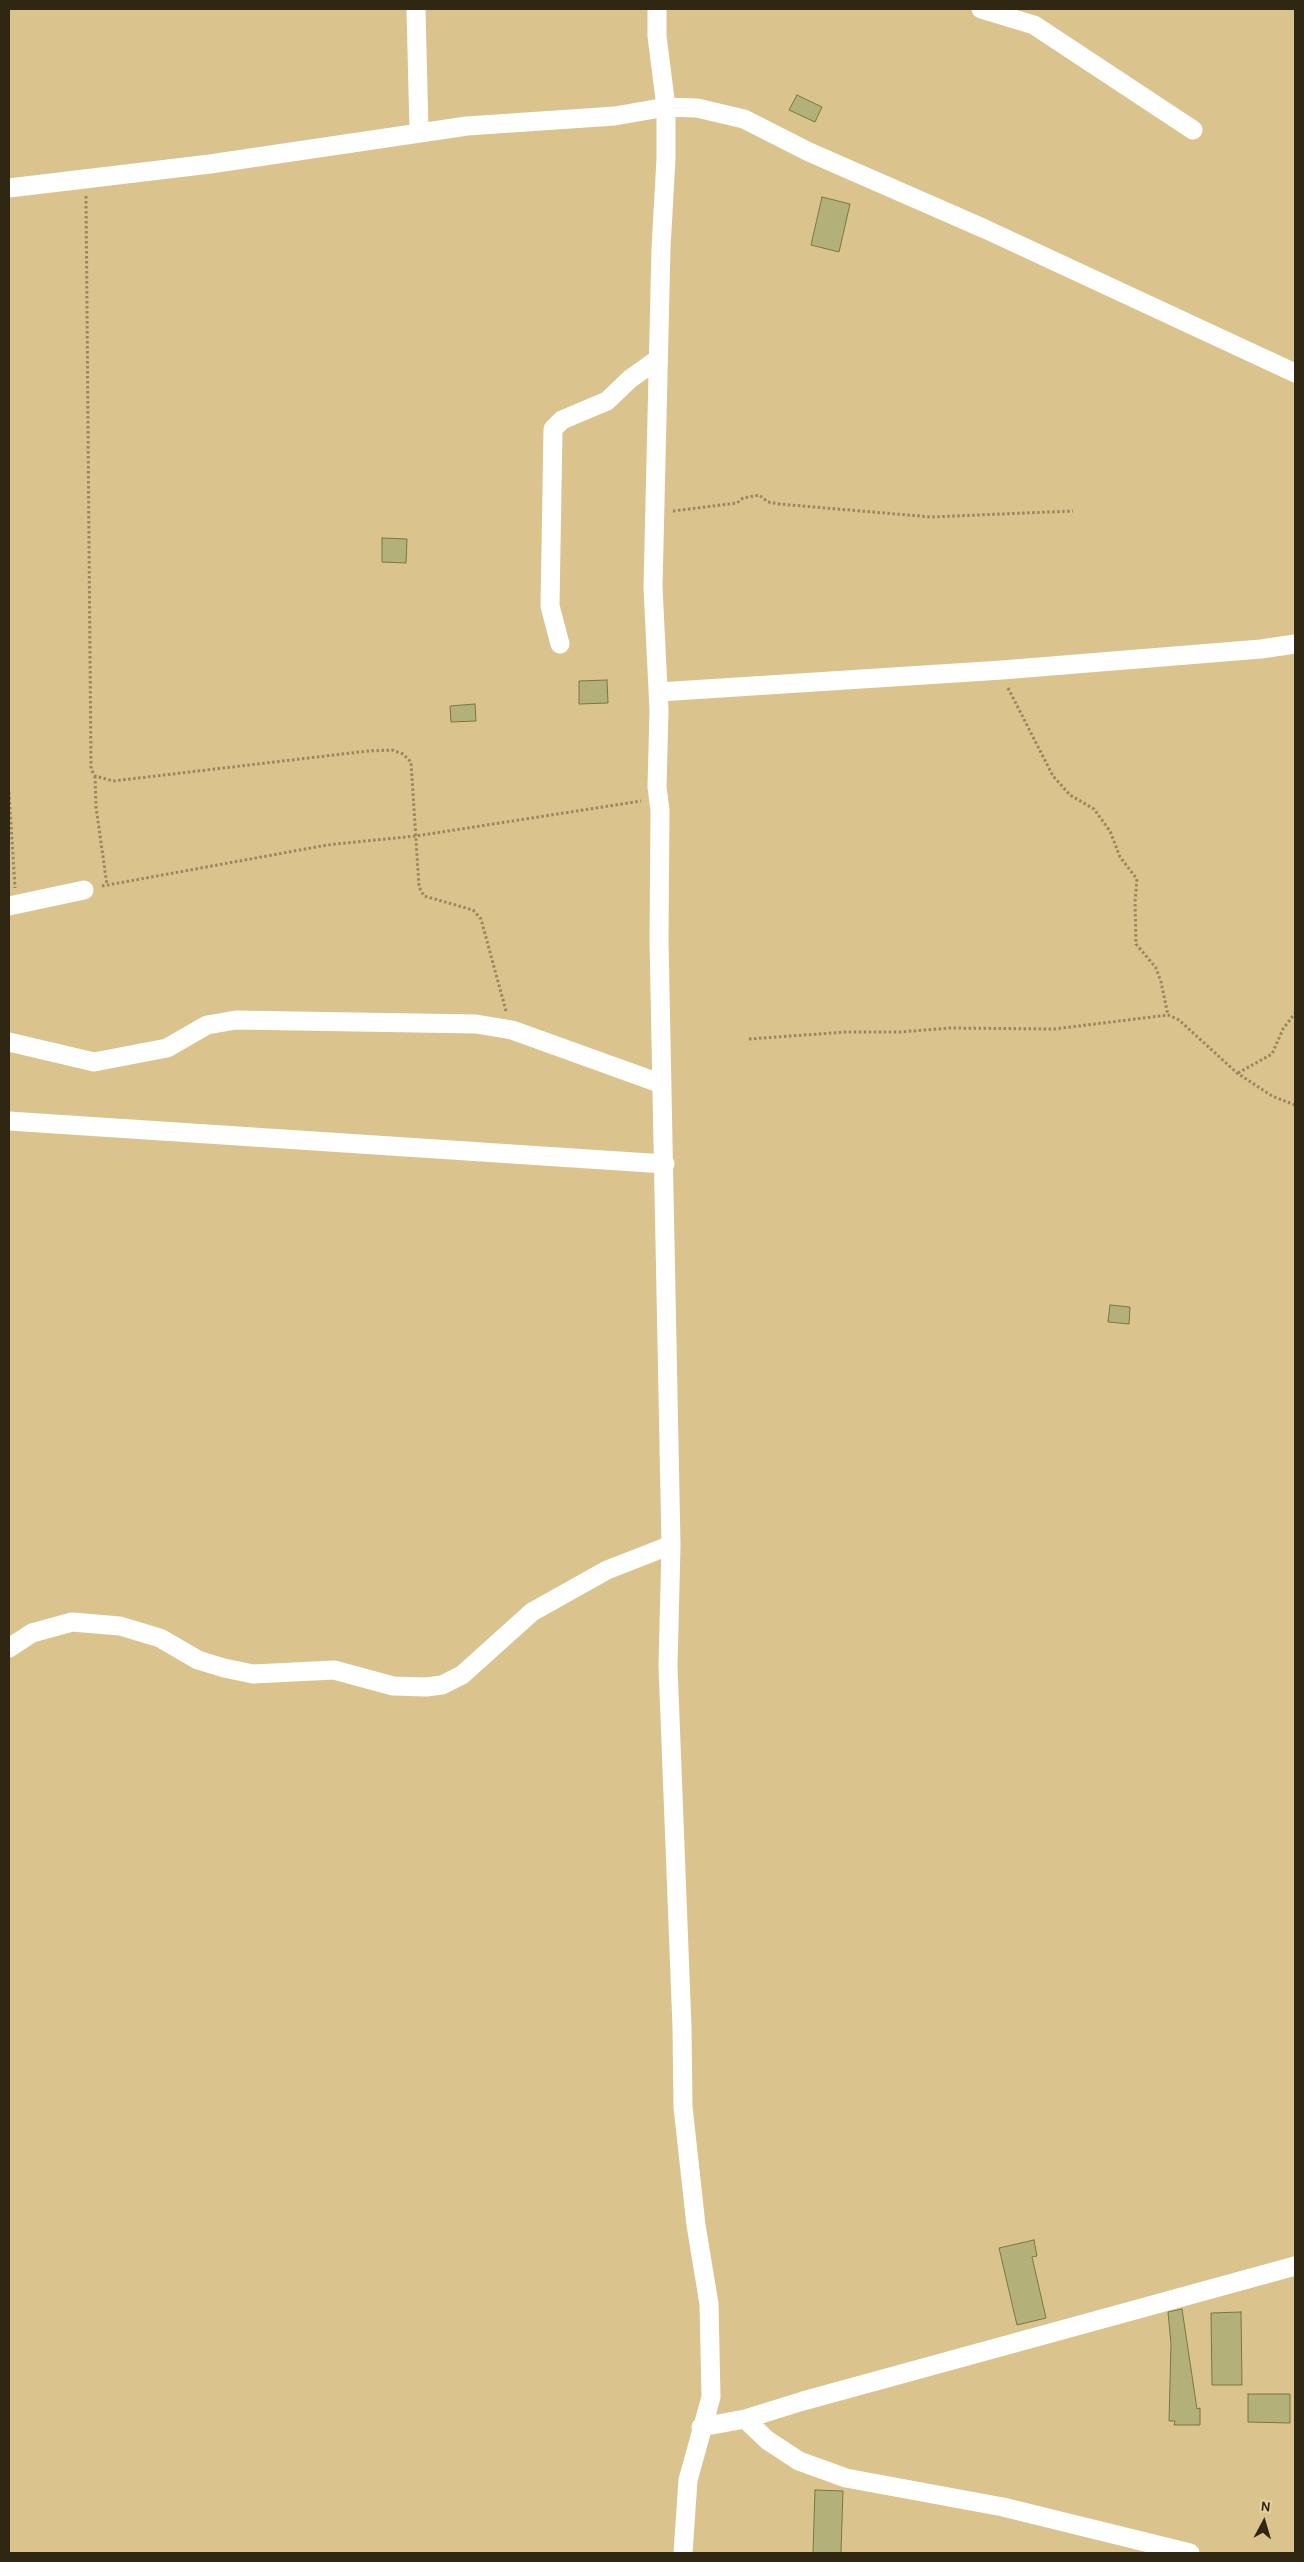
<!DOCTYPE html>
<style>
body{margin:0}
#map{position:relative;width:1304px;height:2562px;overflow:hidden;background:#dbc38e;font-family:Karla,sans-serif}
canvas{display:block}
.frame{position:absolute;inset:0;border:10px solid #302712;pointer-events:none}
.north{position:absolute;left:1239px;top:2497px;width:50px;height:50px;-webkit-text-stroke:4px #e8d09a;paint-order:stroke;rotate:6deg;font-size:14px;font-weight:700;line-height:20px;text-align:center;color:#302712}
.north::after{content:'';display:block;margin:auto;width:18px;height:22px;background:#302712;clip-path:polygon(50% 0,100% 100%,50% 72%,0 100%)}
</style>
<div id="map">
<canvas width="1304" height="2562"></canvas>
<div class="frame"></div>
<div class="north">N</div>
</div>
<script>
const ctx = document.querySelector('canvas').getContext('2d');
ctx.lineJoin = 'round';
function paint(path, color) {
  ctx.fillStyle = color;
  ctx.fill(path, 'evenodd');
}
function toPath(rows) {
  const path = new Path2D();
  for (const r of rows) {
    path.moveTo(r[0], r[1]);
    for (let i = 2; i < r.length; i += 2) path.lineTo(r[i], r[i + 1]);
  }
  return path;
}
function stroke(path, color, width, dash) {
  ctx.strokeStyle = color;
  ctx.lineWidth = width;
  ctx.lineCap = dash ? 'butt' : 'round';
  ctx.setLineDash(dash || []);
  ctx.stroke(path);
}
const building = toPath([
 [797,95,822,107,815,122,789,110,797,95],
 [822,197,850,204,839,252,811,245,822,197],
 [382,538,407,539,406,563,382,562,382,538],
 [607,680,608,703,579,704,579,681,607,680],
 [475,704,476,721,451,722,450,706,475,704],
 [1110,1305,1130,1307,1129,1324,1108,1322,1110,1305],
 [1034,2240,1037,2256,1032,2257,1046,2318,1017,2325,999,2248,1034,2240],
 [1182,2309,1197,2409,1200,2408,1200,2425,1174,2425,1175,2421,1169,2421,1171,2344,1168,2312,1182,2309],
 [1241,2312,1242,2385,1212,2385,1211,2313,1241,2312],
 [1248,2394,1290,2394,1290,2423,1248,2422,1248,2394],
 [815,2490,843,2491,841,2553,813,2553,815,2490]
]);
paint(building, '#b3b179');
stroke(building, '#797741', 1);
stroke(toPath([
 [86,196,91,769,95,776,113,781,368,751,392,750,403,754,411,762,419,887,424,896,473,910,481,919,506,1011],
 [673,511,737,503,743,498,759,495,768,502,779,504,931,517,1073,511],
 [1008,688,1053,776,1070,795,1094,809,1110,831,1120,857,1137,879,1135,902,1136,944,1156,968,1161,982,1168,1015],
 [95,776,96,807,107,885],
 [9,792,15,888],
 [102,886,327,845,416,836,641,801],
 [749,1039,846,1032,900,1032,950,1028,1054,1029,1168,1015,1179,1020,1237,1073,1272,1096,1295,1105],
 [1238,1073,1272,1054,1283,1029,1295,1013]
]), '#99875e', 3, [2.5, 2.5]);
stroke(toPath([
 [416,9,419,132],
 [657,9,657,36,666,107,666,159,661,248,653,587,659,710,657,787,660,810,659,940,671,1545,668,1666,682,2027,683,2107,696,2225,709,2304,711,2397,688,2480,683,2553],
 [981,9,1034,25,1193,130],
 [9,188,210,164,467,126,615,116,666,107,697,108,744,119,809,152,985,229,1295,373],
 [560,644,550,606,553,429,562,420,607,401,630,379,658,359],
 [659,692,1002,670,1261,649,1295,644],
 [9,906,84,890],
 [9,1042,94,1062,167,1048,207,1025,236,1020,476,1024,512,1030,662,1084],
 [9,1121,665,1164],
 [9,1648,32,1633,72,1622,120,1626,160,1638,198,1660,224,1668,253,1674,334,1670,393,1686,426,1687,442,1685,462,1675,532,1612,607,1570,671,1545],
 [745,2419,767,2440,799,2461,846,2478,1003,2507,1190,2553],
 [701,2427,745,2419,803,2401,1295,2266]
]), '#fff', 19);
</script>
